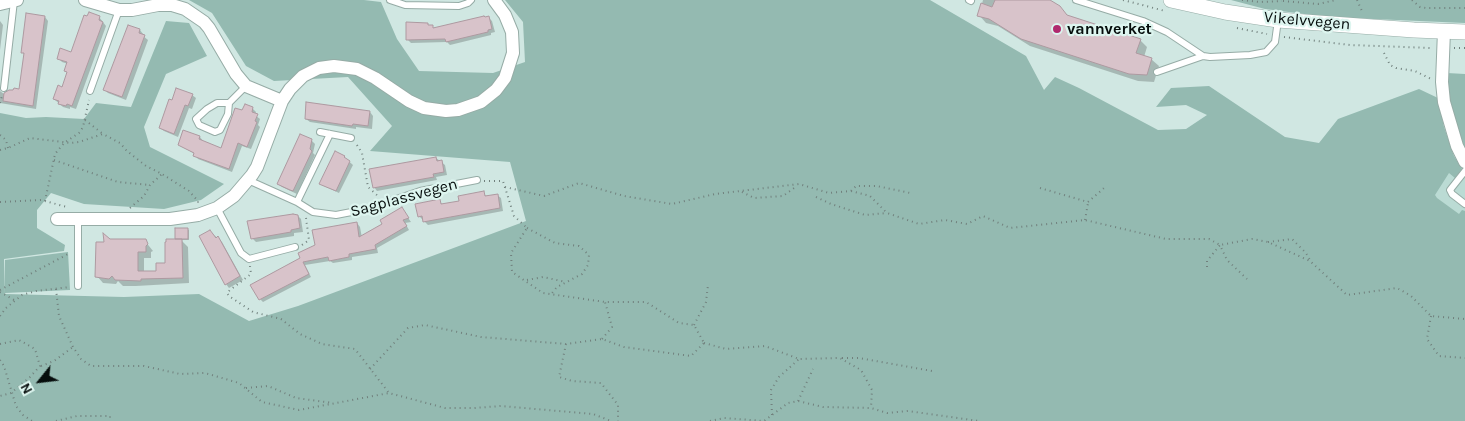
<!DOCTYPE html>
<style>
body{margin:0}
#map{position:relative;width:1465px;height:421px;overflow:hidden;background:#d0e7e2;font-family:Karla,sans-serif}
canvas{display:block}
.north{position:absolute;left:15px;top:356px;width:50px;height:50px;-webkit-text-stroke:4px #ddf5ef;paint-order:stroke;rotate:241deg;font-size:14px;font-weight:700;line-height:20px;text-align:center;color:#060d0c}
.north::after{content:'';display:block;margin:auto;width:18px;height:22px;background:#060d0c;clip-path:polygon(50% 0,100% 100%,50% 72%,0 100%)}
</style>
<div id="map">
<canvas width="1465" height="421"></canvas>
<div class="north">N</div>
</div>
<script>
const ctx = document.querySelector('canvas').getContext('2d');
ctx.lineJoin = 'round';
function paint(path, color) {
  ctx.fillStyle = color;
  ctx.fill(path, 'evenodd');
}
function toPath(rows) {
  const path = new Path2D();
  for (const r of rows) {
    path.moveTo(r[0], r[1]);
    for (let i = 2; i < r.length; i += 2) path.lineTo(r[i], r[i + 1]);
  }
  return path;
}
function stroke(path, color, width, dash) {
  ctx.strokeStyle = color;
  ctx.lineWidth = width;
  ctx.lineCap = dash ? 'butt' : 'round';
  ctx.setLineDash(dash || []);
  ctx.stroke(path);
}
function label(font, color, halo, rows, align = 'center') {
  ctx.font = font + ' Karla,sans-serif';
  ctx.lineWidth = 4.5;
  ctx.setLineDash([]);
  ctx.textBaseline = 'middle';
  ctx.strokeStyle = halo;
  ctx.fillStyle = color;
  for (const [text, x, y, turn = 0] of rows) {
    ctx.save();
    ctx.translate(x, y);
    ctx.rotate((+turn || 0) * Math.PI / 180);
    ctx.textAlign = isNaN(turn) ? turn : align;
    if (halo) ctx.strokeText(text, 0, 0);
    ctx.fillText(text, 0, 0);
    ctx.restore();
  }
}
paint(toPath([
 [1465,146,1465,232,1429,196]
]), '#bbdbd4');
paint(toPath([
 [189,0,364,0,381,2,397,39,419,71,493,73,525,62,523,22,505,0,930,0,1026,56,1044,90,1055,77,1079,88,1158,130,1186,129,1207,115,1186,105,1156,107,1171,88,1209,86,1285,137,1319,143,1338,119,1419,89,1438,98,1444,127,1454,156,1462,169,1455,178,1449,173,1435,195,1437,198,1459,214,1462,210,1465,211,1465,421,0,421,0,113,26,118,46,117,84,119,96,103,131,107,166,21,189,23,207,56,166,74,144,127,150,147,224,184,201,200,164,209,84,204,51,193,37,210,37,228,65,245,64,251,4,259,5,294,124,297,199,294,249,321,298,306,526,221,510,162,370,151,392,126,348,77,274,81,246,66,212,13],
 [1231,0,1465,0,1465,23,1328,17,1265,9],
 [1447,73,1465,74,1465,153,1452,118],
 [68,252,70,290,5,293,5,260]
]), '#94bab1');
paint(toPath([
 [983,0,1043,0,1059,7,1069,17,1140,40,1147,47,1144,57,1151,59,1159,66,1154,82,1138,81,1030,46,998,26,986,23,979,15],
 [45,17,48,21,36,109,0,103,0,91,4,94,20,90,25,55,22,52],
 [99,17,106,26,76,109,70,107,70,109,63,107,54,99,63,89,68,73,68,64,62,62,58,58,72,54],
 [489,18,492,21,495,32,491,33,491,35,450,45,447,42,411,43,407,39,427,24,435,29],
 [0,21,3,25,0,50],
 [129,26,140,30,143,34,143,36,148,40,126,100,108,93,105,90],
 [192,95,196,98,192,109,189,108,178,137,164,131,160,128,172,102],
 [252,108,256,112,255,115,260,119,258,125,260,127,251,149,242,146,232,172,198,159,195,154,179,145,184,132,200,137,203,141,222,149,243,112],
 [370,112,373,116,372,129,356,127,356,129,310,122,306,119],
 [311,140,315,144,313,153,315,155,297,194,282,187,278,184],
 [335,153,344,157,353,165,339,193,324,186,321,183],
 [436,158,445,165,447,175,436,177,437,180,377,191,374,187],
 [483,193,487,197,497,195,501,198,503,211,428,225,419,216,439,201,443,205,460,202],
 [402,209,411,222,405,223,409,230,377,248,378,253,352,257,352,260,333,263,330,261,305,265,311,277,263,302,260,299,302,258,357,223,360,227,362,238,384,225],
 [297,215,301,219,303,232,294,233,294,236,256,242,252,238],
 [187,229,189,230,189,240,181,240,188,247,189,283,136,286,123,286,118,281,116,284,103,283,97,276,105,243,109,241,145,241,153,251,151,252,151,258,144,258,144,272,157,272,166,265,178,240],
 [214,235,222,242,243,280,229,288,226,284]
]), '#0003');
const building = toPath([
 [995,0,1050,0,1060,6,1067,15,1141,39,1136,53,1152,58,1147,75,1129,74,1021,39,989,19,977,16,981,3,992,7,995,0],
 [89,12,100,16,99,20,103,22,72,106,67,104,66,106,58,104,59,101,53,99,58,85,62,87,67,72,64,71,67,62,57,59,60,48,71,52,84,15,87,16,89,12],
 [26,13,45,16,33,106,3,101,4,93,9,90,13,90,14,88,19,89,24,53,21,53,26,13],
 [484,16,485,17,489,16,492,29,488,30,488,32,446,42,445,39,406,40,406,22,428,23,428,25,433,25,433,28,484,16],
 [128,25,140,29,139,33,145,35,122,97,103,90,128,25],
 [176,88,193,94,188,106,185,105,174,134,159,128,169,99,172,100,176,88],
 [306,102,370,111,368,126,353,124,352,126,305,119,306,102],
 [245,104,253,107,252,112,258,114,255,121,257,122,247,147,238,143,229,169,193,156,194,153,178,145,183,130,200,136,199,139,221,148,235,108,242,110,245,104],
 [300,134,312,139,310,149,312,151,293,191,290,190,277,184,300,134],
 [335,151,345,156,344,157,350,161,336,191,319,184,335,151],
 [436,157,437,161,442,160,444,172,433,174,434,177,373,188,369,169,436,157],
 [484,191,485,196,498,194,500,208,423,222,422,216,418,217,415,204,440,199,441,204,459,201,458,196,484,191],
 [402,207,409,218,403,220,407,226,375,245,376,249,349,254,349,257,329,261,328,257,303,262,309,274,259,300,250,285,300,258,298,253,315,245,312,230,357,222,359,237,382,224,380,220,402,207],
 [293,214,298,215,300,228,291,230,291,232,251,239,247,221,293,214],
 [175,228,188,228,188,239,175,239,175,228],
 [210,230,216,238,218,236,240,276,225,285,199,236,210,230],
 [103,233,110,239,146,239,148,244,146,246,146,252,138,252,138,271,156,271,156,263,165,263,165,242,166,242,166,239,182,239,183,278,141,279,141,281,115,280,112,276,109,279,95,277,96,242,104,242,103,233]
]);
paint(building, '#d8c3ca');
stroke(building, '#ad99a0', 1);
const service = toPath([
 [390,0,405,5,459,6,468,3,471,0],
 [969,0,971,1],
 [1076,0,1143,21,1167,32,1203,56,1210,57,1250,55,1266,52,1275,42,1278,20],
 [1157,72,1203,56],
 [4,88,14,1],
 [90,91,119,10],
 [229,103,228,114,220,130,215,132,199,125,196,119,207,109,217,103,229,103,246,86],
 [320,132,351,138],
 [1465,171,1450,190,1452,194,1465,204],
 [248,180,297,202,313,212,336,215,367,209,420,191,477,180],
 [297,202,330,134],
 [217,208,241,253,249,259,295,247],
 [78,286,78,219]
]);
const minor = toPath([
 [85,0,119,10,132,10,158,5,172,5,185,9,204,22,209,28,236,74,246,86,282,101],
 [0,4,17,0],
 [1444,31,1442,82,1444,102,1457,146,1465,162],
 [57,219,170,219,198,215,217,208,234,196,252,175,257,167,282,101,290,89,303,76,319,68,334,66,357,69,375,78,409,101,424,108,446,111,458,110,481,102,496,90,505,78,513,53,512,32,505,15,494,0]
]);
const tertiary = toPath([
 [1171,0,1225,12,1278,20,1414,30,1465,32]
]);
stroke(service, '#96aca6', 8);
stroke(minor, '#96aca6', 14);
stroke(tertiary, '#96aca6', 16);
stroke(toPath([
 [1123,0,1165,11],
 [1242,0,1260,2,1282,1],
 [1357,0,1362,11],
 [1412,0,1420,7,1426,8,1465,8],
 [1283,1,1318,4,1336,0],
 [1237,28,1267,34],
 [1284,37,1350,45,1431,48],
 [1454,48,1465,48],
 [1384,53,1390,65,1396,68,1415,71,1431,79],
 [0,103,2,96],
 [85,120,103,134],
 [0,135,6,140,8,148],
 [357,145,362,153,368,187,378,196],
 [0,150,8,148,30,138,71,143,79,142,103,134,120,143,127,151,146,166,162,174,189,191,198,201,198,204],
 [54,160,118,182,150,185],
 [484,181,503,181,514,216,527,228,511,253,512,272,543,293,605,302,646,302,679,323,694,325,704,343],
 [505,187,544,196,579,183,624,196,672,204,715,194,799,184,829,193,851,191,870,196,887,213,919,224,945,220,967,224,983,216,1010,228,1085,220,1166,239,1209,239,1220,245,1252,239,1268,242,1310,261,1347,295,1397,288,1411,296,1431,316,1465,319],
 [1040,188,1088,202,1104,188],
 [851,191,856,186,877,186,910,193],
 [742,192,754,198,783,196,797,186],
 [816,197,831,204,865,215,887,213],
 [45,201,55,154,64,143,79,133,83,127,89,100],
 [0,202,41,200,67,207],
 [130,208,144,196,150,185,162,174],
 [1085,220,1088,203],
 [527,228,555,243,579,246,589,255,588,265,582,274,557,287,552,293],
 [1268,242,1292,239,1306,253,1310,260],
 [302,245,309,240,306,218],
 [250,266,251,274,230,290,227,293,229,296,253,312,281,319,300,334,322,344,355,349,389,393],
 [1207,267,1207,261,1220,245,1227,260,1247,279],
 [527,280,543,277,566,282],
 [56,289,59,316,73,347,81,359,91,366,144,366,180,374,205,373,239,383,262,402,299,410,389,393,445,408,474,408,501,406,593,414,611,421],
 [0,290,70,253],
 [0,292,14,300],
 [0,316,6,308,22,295,36,291,70,287],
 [1431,316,1427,339,1439,356,1465,358],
 [694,325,706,302,708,285],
 [602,339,612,327,605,302],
 [704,343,726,349,765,346,799,359,840,358,861,370,872,390,871,408],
 [0,344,19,340,35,349,40,366,30,377,11,393,0,396],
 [566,344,559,377,572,381,601,383,618,405,618,421],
 [842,358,859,358,932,371],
 [0,360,4,366,16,406,23,415,32,421],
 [41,366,54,361,73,347],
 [370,369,408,328,425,325,481,337,566,344,602,339,624,347,691,356,704,343],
 [246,388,268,386,296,398,333,403],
 [798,401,813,369],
 [772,415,771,390,779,377,799,359],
 [56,421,77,416,110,416,110,421],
 [710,421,724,418,764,421,788,403,798,401,823,407,871,408,887,413,908,411,979,421]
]), '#71807d', 2, [1, 4]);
stroke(service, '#fff', 6);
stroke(minor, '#fff', 12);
stroke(tertiary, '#fff', 15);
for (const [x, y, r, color] of [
 [1057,29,5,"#b0296e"]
]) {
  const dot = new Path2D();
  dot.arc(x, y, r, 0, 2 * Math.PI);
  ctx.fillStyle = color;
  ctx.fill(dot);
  stroke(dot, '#ddf5ef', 2);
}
label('16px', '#060d0c', '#ddf5ef', [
 ["Vikelvvegen",1307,21,5],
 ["Sagplassvegen",404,198,-15]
]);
label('bold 16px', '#060d0c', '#ddf5ef', [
 ["vannverket",1067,29]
], 'left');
</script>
